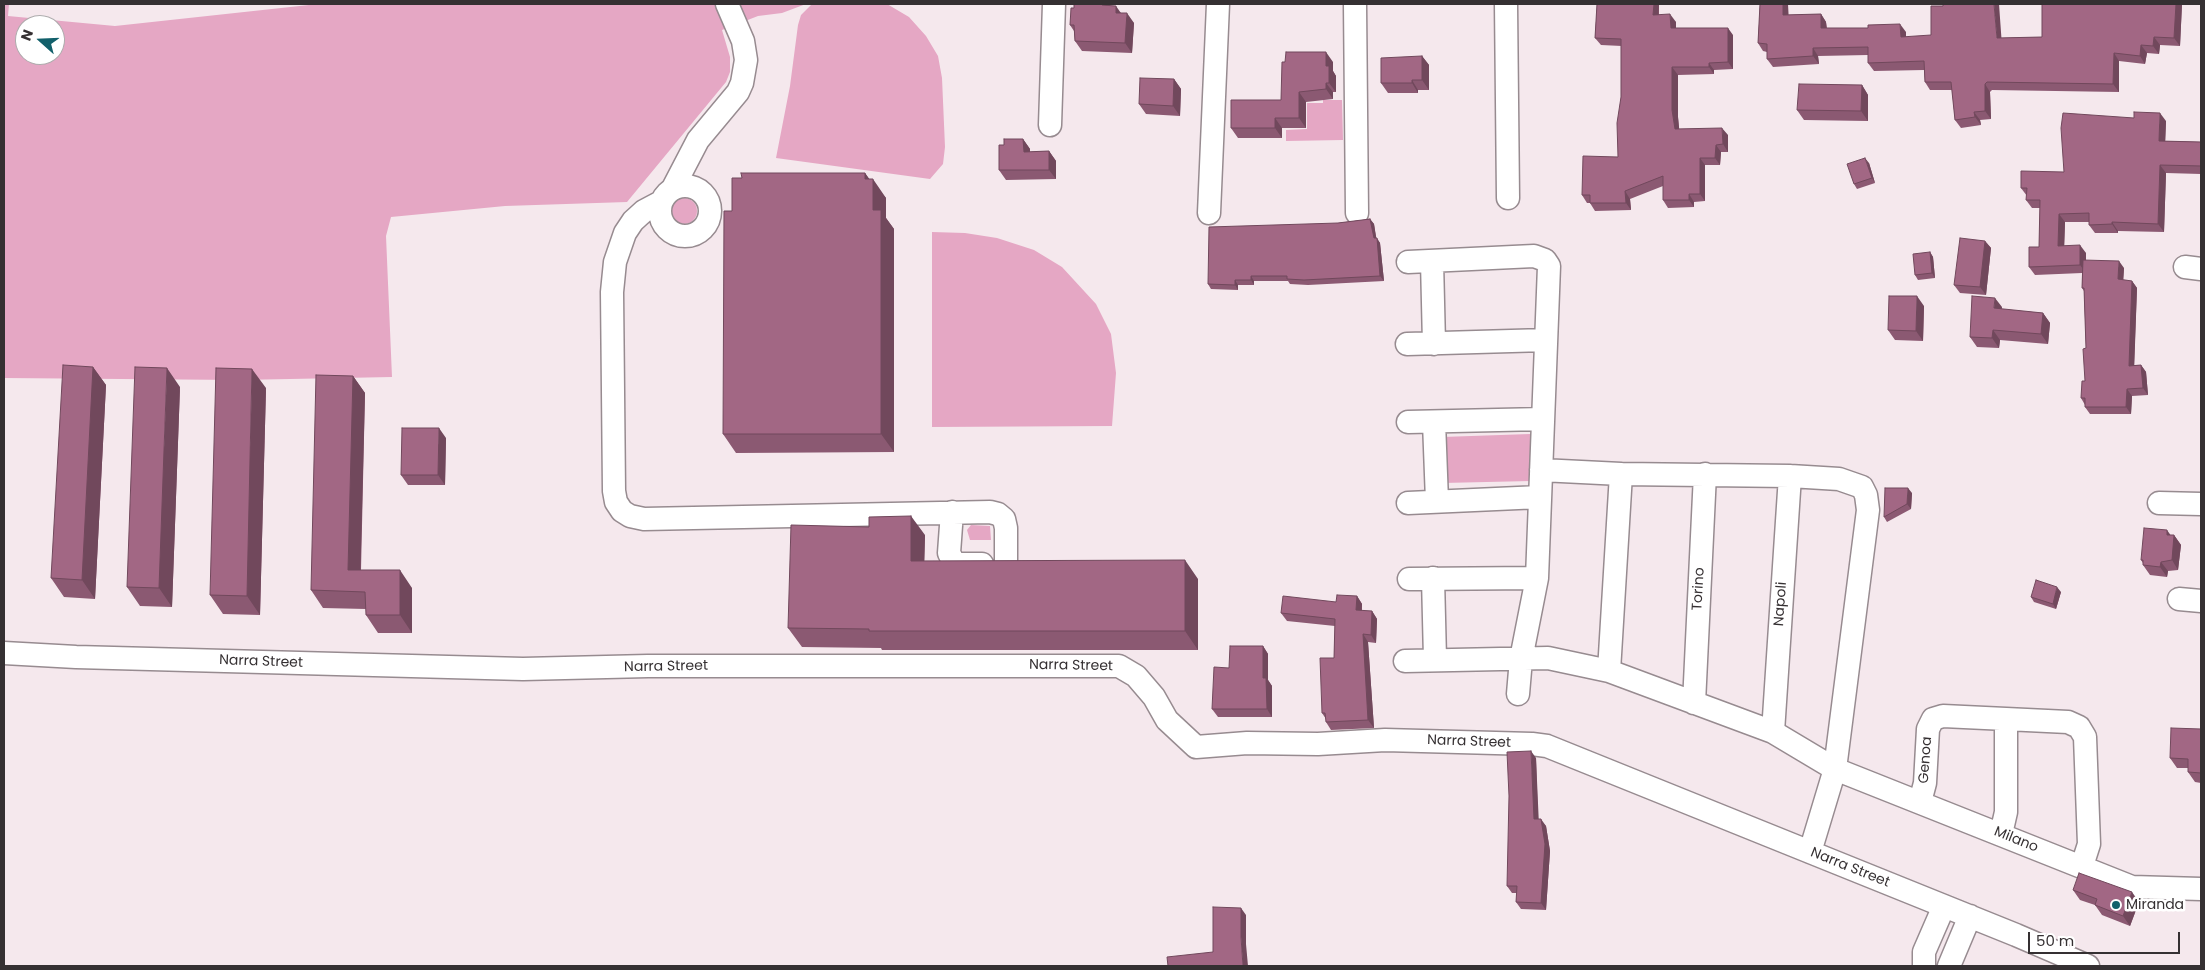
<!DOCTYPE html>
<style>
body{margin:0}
#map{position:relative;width:2205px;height:970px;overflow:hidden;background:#f5e8ed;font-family:Poppins,sans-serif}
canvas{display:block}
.frame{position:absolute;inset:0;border:5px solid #353032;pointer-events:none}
.north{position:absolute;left:15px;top:15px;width:50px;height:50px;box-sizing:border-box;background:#fff;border:1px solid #aeacad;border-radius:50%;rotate:290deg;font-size:14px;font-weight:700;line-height:20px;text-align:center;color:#353032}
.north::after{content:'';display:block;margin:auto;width:18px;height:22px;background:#12606b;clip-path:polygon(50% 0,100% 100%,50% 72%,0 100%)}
.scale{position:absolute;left:2028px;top:932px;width:152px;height:22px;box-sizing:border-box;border:2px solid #353032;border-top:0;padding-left:6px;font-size:15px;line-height:18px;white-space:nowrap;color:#353032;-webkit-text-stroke:4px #fff;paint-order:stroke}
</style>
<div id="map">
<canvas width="2205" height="970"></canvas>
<div class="frame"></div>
<div class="north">N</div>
<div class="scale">50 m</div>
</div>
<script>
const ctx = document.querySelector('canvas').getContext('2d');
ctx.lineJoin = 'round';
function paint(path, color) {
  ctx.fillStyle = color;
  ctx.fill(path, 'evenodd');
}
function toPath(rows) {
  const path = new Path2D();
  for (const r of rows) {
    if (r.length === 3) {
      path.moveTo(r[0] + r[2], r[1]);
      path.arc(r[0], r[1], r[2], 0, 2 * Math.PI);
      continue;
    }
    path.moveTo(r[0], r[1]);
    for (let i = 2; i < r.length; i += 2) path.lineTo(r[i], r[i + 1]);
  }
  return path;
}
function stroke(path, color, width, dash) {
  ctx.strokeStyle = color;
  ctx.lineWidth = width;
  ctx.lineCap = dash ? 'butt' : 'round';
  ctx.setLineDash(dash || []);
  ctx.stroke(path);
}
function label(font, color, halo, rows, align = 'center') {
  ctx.font = font + ' Poppins,sans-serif';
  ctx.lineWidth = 5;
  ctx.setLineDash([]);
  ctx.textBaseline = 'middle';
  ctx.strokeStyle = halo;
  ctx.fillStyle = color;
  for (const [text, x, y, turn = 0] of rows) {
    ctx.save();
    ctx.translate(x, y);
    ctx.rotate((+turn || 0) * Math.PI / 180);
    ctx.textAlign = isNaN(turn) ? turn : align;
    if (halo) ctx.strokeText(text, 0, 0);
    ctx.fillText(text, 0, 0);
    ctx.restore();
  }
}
paint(toPath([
 [4,4,9,4,8,16,115,26,318,4,806,4,782,13,758,16,722,30,730,57,730,72,726,82,627,202,505,206,391,217,386,236,392,377,239,380,4,378],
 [25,25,55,25,55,55,25,55],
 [812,4,887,4,909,17,926,36,938,56,942,78,945,147,943,164,930,179,776,158,790,86,798,25,801,15],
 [1323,100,1342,100,1343,140,1286,141,1286,130,1307,129,1307,103,1323,103],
 [684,211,13],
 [932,232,965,233,997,238,1034,250,1062,267,1096,304,1111,334,1116,373,1112,426,932,427],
 [1530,434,1531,481,1442,483,1442,437],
 [971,525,990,526,991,540,970,540,967,530]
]), '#e5a7c4');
const minor = toPath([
 [1355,4,1357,213],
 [1506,4,1508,198],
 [1050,125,1054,4],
 [685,211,25],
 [673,188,698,140,738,92,742,83,746,60,743,41,727,4],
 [661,202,644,211,633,221,625,233,615,262,612,292,614,491,616,502,622,511,630,516,644,519,990,512,998,514,1004,519,1006,528,1006,564],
 [1209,213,1218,4],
 [1432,261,1434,344],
 [1408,262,1534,256,1545,260,1549,266,1537,578,1521,659,1518,694],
 [2185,267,2201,269],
 [1407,344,1546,340],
 [1408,422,1543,419],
 [1434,422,1437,501],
 [1541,470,1621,474,1790,476,1839,479,1862,487,1866,495,1868,510,1835,769,1810,852],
 [1408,503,1540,497],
 [2159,503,2201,504],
 [952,512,949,553,953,561,959,564,982,564],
 [1433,578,1435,659],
 [1409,579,1537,578],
 [2179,599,2201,601],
 [4,653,76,657,523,669,648,666,1119,666,1136,676,1154,697,1167,720,1196,747,1247,743,1318,744,1385,740,1532,744,1547,746,2016,935,2088,966],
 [1405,661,1548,658,1609,671,1773,732,1835,769,2132,887,2201,889],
 [1609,671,1621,474],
 [1694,703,1705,474],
 [1773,732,1790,476],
 [1920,802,1925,783,1928,729,1933,719,1943,716,2006,719,2068,722,2079,727,2085,737,2089,844,2082,866],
 [2001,834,2006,812,2006,719],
 [1924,966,1924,952,1944,906],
 [1949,966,1970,916]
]);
stroke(minor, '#978b90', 25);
stroke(minor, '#fff', 22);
paint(toPath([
 [1074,4,1106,4,1107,5,1121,13,1134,23,1132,53,1082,51,1075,41,1074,31,1070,25,1074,8],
 [1597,4,1659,4,1659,15,1676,22,1676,28,1733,35,1733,69,1714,70,1714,74,1678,75,1678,117,1679,129,1728,135,1728,152,1721,152,1720,165,1705,165,1705,201,1694,202,1694,207,1668,208,1663,200,1663,186,1630,199,1631,210,1595,211,1590,203,1587,203,1582,195,1618,157,1621,97,1622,46,1601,45,1595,38],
 [1745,4,1788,4,1788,15,1821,14,1826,22,1827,28,1906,32,1906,37,2002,38,2042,37,2042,4,2182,4,2180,46,2160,45,2159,54,2147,53,2145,64,2119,61,2119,92,1992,90,1990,92,1991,119,1980,120,1981,125,1961,128,1955,120,1952,90,1930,90,1925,82,1924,70,1874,71,1868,63,1868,55,1818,56,1819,64,1773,67,1767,59,1767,52,1763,51,1758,43,1760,5,1745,5],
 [1422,56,1429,65,1429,90,1418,90,1418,93,1388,93,1381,83],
 [1285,62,1333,62,1333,71,1336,76,1336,92,1333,92,1333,99,1306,102,1306,128,1282,128,1282,138,1238,138,1231,128,1281,100],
 [1174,79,1181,89,1180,116,1146,114,1139,104],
 [1862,85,1868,95,1868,121,1804,120,1797,110],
 [2166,121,2165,141,2201,142,2201,174,2166,173,2164,232,2118,231,2118,233,2095,233,2089,225,2089,222,2065,222,2064,246,2086,253,2086,261,2124,268,2123,280,2132,281,2137,288,2134,365,2141,365,2146,372,2148,395,2132,396,2131,414,2090,414,2085,407,2085,405,2081,398,2085,381,2086,348,2084,291,2082,288,2082,273,2035,275,2029,267,2039,247,2040,208,2032,208,2026,200,2027,196,2021,188,2064,172],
 [1023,139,1030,149,1030,152,1049,151,1056,161,1056,179,1006,180,999,170,1004,145],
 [1869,163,1875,183,1857,189,1854,184],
 [865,173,869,179,886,198,886,218,894,229,894,452,736,453,723,434,732,211],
 [1370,219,1374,224,1376,238,1380,243,1384,281,1308,285,1290,284,1288,281,1254,281,1254,285,1238,285,1238,290,1211,289,1208,284,1338,223],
 [1985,241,1991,248,1986,295,1960,293,1954,285],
 [1930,252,1933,257,1935,278,1918,280,1915,275],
 [1924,306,1923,341,1895,340,1888,330],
 [2002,307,2001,309,2043,313,2050,323,2048,344,2000,340,1999,348,1977,347,1970,337],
 [93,367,106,385,95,599,64,597,51,578],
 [353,376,365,393,361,570,412,588,412,633,378,633,366,615,366,609,323,608,311,590],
 [180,387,172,607,140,606,127,587],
 [266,388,260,615,223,614,210,595],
 [446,438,445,485,408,485,401,475],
 [1912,493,1911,509,1887,522,1884,517],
 [925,535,924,561,1198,579,1198,650,882,650,881,648,802,647,788,628],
 [2170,535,2174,535,2181,545,2178,570,2168,571,2167,577,2150,575,2143,565,2143,563,2141,560],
 [2061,592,2056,609,2034,602,2031,597],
 [1357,596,1362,604,1362,611,1372,611,1377,619,1376,643,1368,642,1374,728,1331,730,1326,722,1326,719,1322,713,1334,658,1335,626,1287,621,1281,613,1336,602],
 [1263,646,1268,654,1268,680,1272,686,1272,717,1218,717,1212,709,1229,668],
 [2201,729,2201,783,2195,782,2188,772,2188,768,2177,768,2170,758],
 [1536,758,1538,819,1546,826,1550,851,1546,910,1521,909,1516,902,1517,893,1512,893,1507,886],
 [2073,890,2139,902,2130,926,2102,915,2095,905,2080,900]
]), '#8b5972');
paint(toPath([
 [1654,4,1659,4,1658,22,1653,15],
 [1783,4,1788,4,1789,23,1783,15],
 [1994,4,1999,4,2002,46,1997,38],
 [2176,4,2182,4,2180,46,2174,38],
 [1116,6,1123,16,1116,13],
 [1127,13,1134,23,1132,53,1125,43],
 [1670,14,1676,22,1676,35,1671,28],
 [1821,14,1826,22,1827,36,1821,28],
 [1900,24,1906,32,1906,45,1901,37],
 [1728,28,1733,35,1733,69,1728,62],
 [2154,37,2160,45,2159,54,2153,46],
 [2141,45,2147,53,2145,64,2140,56],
 [1813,48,1818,56,1819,64,1813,56],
 [1326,52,1333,62,1333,71,1336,76,1336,92,1329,83,1326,66],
 [2114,53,2119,61,2119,92,2113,84],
 [1422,56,1429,65,1429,90,1422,80],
 [1709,63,1714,70,1714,74,1709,67],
 [1672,67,1678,75,1678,117,1680,137,1675,129,1672,110],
 [1174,79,1181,89,1180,116,1173,106],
 [1412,80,1418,90,1418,93,1412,83],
 [1326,83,1333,92,1333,99,1326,89],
 [1985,84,1990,92,1991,119,1985,111],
 [1862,85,1868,95,1868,121,1861,111],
 [1299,92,1306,102,1306,128,1299,118],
 [1974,112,1980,120,1981,125,1975,117],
 [2160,113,2166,121,2165,149,2159,141],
 [1275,118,1282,128,1282,138,1275,128],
 [1722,128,1728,135,1728,152,1723,144],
 [1023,139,1030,149,1030,162,1024,152],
 [1716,145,1721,152,1720,165,1715,158],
 [1049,151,1056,161,1056,179,1049,170],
 [1700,158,1705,165,1705,201,1700,194],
 [1865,158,1869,163,1875,183,1872,178],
 [2160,165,2166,173,2164,232,2158,224],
 [865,173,873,184,873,179,886,198,886,218,894,229,894,452,881,434,873,210,865,179],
 [1625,191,1630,199,1631,210,1626,203],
 [1689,194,1694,202,1694,207,1689,200],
 [2059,214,2065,222,2064,254,2058,246],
 [1370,219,1374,224,1377,242,1377,238,1380,243,1384,281,1380,276],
 [2112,222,2118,231,2118,233,2112,224],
 [1985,241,1991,248,1986,295,1980,287],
 [2080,245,2086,253,2086,273,2080,265],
 [1930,252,1933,257,1935,278,1932,273],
 [2119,261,2124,268,2123,286,2118,279],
 [1251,276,1254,281,1254,285,1251,280],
 [1235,280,1238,285,1238,290,1235,285],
 [2132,281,2137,288,2134,373,2129,366],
 [1917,296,1924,306,1923,341,1916,331],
 [1995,298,2002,307,2001,318,1994,308],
 [2043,313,2050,323,2048,344,2041,334],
 [1993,330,2000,340,1999,348,1992,338],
 [2141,365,2146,372,2148,395,2143,388],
 [93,367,106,385,95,599,82,580],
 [167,368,180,387,172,607,159,588],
 [252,369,266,388,260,615,247,596],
 [353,376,365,393,360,588,348,570],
 [2127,389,2132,396,2131,414,2126,407],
 [439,428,446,438,445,485,438,475],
 [1908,488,1912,493,1911,509,1907,504],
 [911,516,925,535,924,580,911,561],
 [2167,530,2174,540,2174,535,2181,545,2178,570,2172,560,2167,535],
 [1185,560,1198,579,1198,650,1185,631],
 [2161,562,2168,571,2167,577,2160,567],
 [400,570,412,588,412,633,400,615],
 [2057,587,2061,592,2056,609,2053,604],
 [1357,596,1362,604,1361,618,1356,610],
 [1372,611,1377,619,1376,643,1371,635],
 [1363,634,1368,642,1374,728,1368,720],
 [1263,646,1268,654,1268,680,1272,686,1272,717,1267,709,1263,678],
 [1531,751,1536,758,1539,826,1534,819],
 [1541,819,1546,826,1550,851,1546,910,1541,903],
 [2132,892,2139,902,2130,926,2123,916],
 [1241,908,1246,915,1246,944,1248,966,1243,966,1241,937]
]), '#71485c');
const building = toPath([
 [1074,4,1102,4,1102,5,1116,6,1116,13,1127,13,1125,43,1075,41,1074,25,1070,25,1071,8,1074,8,1074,4],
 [1597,4,1654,4,1653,15,1670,14,1671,28,1728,28,1728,62,1709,63,1709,67,1672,67,1672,110,1675,129,1722,128,1723,144,1716,145,1715,158,1700,158,1700,194,1689,194,1689,200,1663,200,1663,176,1625,191,1626,203,1590,203,1590,195,1582,195,1583,156,1618,157,1617,123,1621,97,1621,39,1595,38,1597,4],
 [1760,4,1783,4,1783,15,1821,14,1821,28,1868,28,1868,25,1900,24,1901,37,1931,35,1931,6,1943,6,1943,4,1994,4,1997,38,2042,37,2042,4,2176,4,2174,38,2154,37,2153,46,2141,45,2140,56,2114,53,2113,84,1987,82,1985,84,1985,111,1974,112,1975,117,1955,120,1951,82,1925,82,1924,61,1868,63,1868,47,1813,48,1813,56,1767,59,1767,44,1758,43,1760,4],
 [1286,52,1326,52,1326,66,1329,66,1329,83,1326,83,1326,89,1299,92,1299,118,1275,118,1275,128,1231,128,1231,100,1281,100,1282,62,1285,62,1286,52],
 [1422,56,1422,80,1412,80,1412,83,1381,83,1381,58,1422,56],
 [1140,78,1174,79,1173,106,1139,104,1140,78],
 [1799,84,1862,85,1861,111,1797,110,1799,84],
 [2134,112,2160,113,2159,141,2201,142,2201,166,2160,165,2158,224,2112,222,2112,224,2089,225,2089,213,2059,214,2058,246,2080,245,2080,265,2029,267,2029,247,2039,247,2040,200,2026,200,2027,188,2021,188,2021,171,2064,172,2061,128,2063,113,2134,118,2134,112],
 [1004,139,1023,139,1024,152,1049,151,1049,170,999,170,999,145,1004,145,1004,139],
 [1865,158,1872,178,1854,184,1847,164,1865,158],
 [741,173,865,173,865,179,873,179,873,210,881,210,881,434,723,434,724,211,732,211,732,178,742,178,741,173],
 [1370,219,1374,238,1377,238,1380,276,1304,280,1287,279,1287,276,1251,276,1251,280,1235,280,1235,285,1208,284,1209,227,1338,223,1370,219],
 [1960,238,1985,241,1980,287,1954,285,1960,238],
 [1930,252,1932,273,1915,275,1913,254,1930,252],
 [2083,260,2119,261,2118,279,2132,281,2129,366,2141,365,2143,388,2127,389,2126,407,2085,407,2085,398,2081,398,2082,381,2085,381,2083,349,2086,348,2084,288,2082,288,2083,260],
 [1889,296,1917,296,1916,331,1888,330,1889,296],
 [1972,296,1995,298,1994,308,2043,313,2041,334,1993,330,1992,338,1970,337,1972,296],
 [63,365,93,367,82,580,51,578,63,365],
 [135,367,167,368,159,588,127,587,135,367],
 [216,368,252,369,247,596,210,595,216,368],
 [316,375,353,376,348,570,400,570,400,615,366,615,365,592,311,590,316,375],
 [402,428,439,428,438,475,401,475,402,428],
 [1885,488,1908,488,1907,504,1884,517,1885,488],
 [911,516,911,561,1185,560,1185,631,869,631,869,629,788,628,791,525,869,527,869,517,911,516],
 [2144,528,2167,530,2167,535,2174,535,2172,560,2161,562,2160,567,2143,565,2143,560,2141,560,2144,528],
 [2036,580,2057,587,2053,604,2031,597,2036,580],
 [1337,595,1357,596,1356,610,1372,611,1371,635,1363,634,1368,720,1326,722,1325,713,1322,713,1320,658,1334,658,1335,619,1281,613,1283,596,1336,602,1337,595],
 [1230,646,1263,646,1263,678,1266,678,1267,709,1212,709,1214,667,1229,668,1230,646],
 [2171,728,2201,729,2201,773,2188,772,2188,759,2170,758,2171,728],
 [1531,751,1534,819,1541,819,1545,844,1541,903,1516,902,1517,886,1507,886,1509,796,1507,752,1531,751],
 [2079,873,2132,892,2123,916,2095,905,2097,899,2073,890,2079,873],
 [1213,907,1241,908,1241,937,1243,966,1168,966,1167,957,1213,952,1213,907]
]);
paint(building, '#a26784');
stroke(building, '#71485c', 1);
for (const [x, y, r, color] of [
 [2116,905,5,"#12606b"]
]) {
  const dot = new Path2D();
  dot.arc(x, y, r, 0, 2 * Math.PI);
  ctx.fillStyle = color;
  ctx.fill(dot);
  stroke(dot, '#fff', 2);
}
label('14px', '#353032', '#fff', [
 ["Torino",1699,589,-87],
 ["Napoli",1781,604,-86],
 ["Narra Street",261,662,2],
 ["Narra Street",1071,666,1],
 ["Narra Street",666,667,-1],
 ["Narra Street",1469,742,2],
 ["Genoa",1926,760,-86],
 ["Milano",2016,840,22],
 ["Narra Street",1850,868,22]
]);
label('14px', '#353032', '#fff', [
 ["Miranda",2126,905]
], 'left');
</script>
